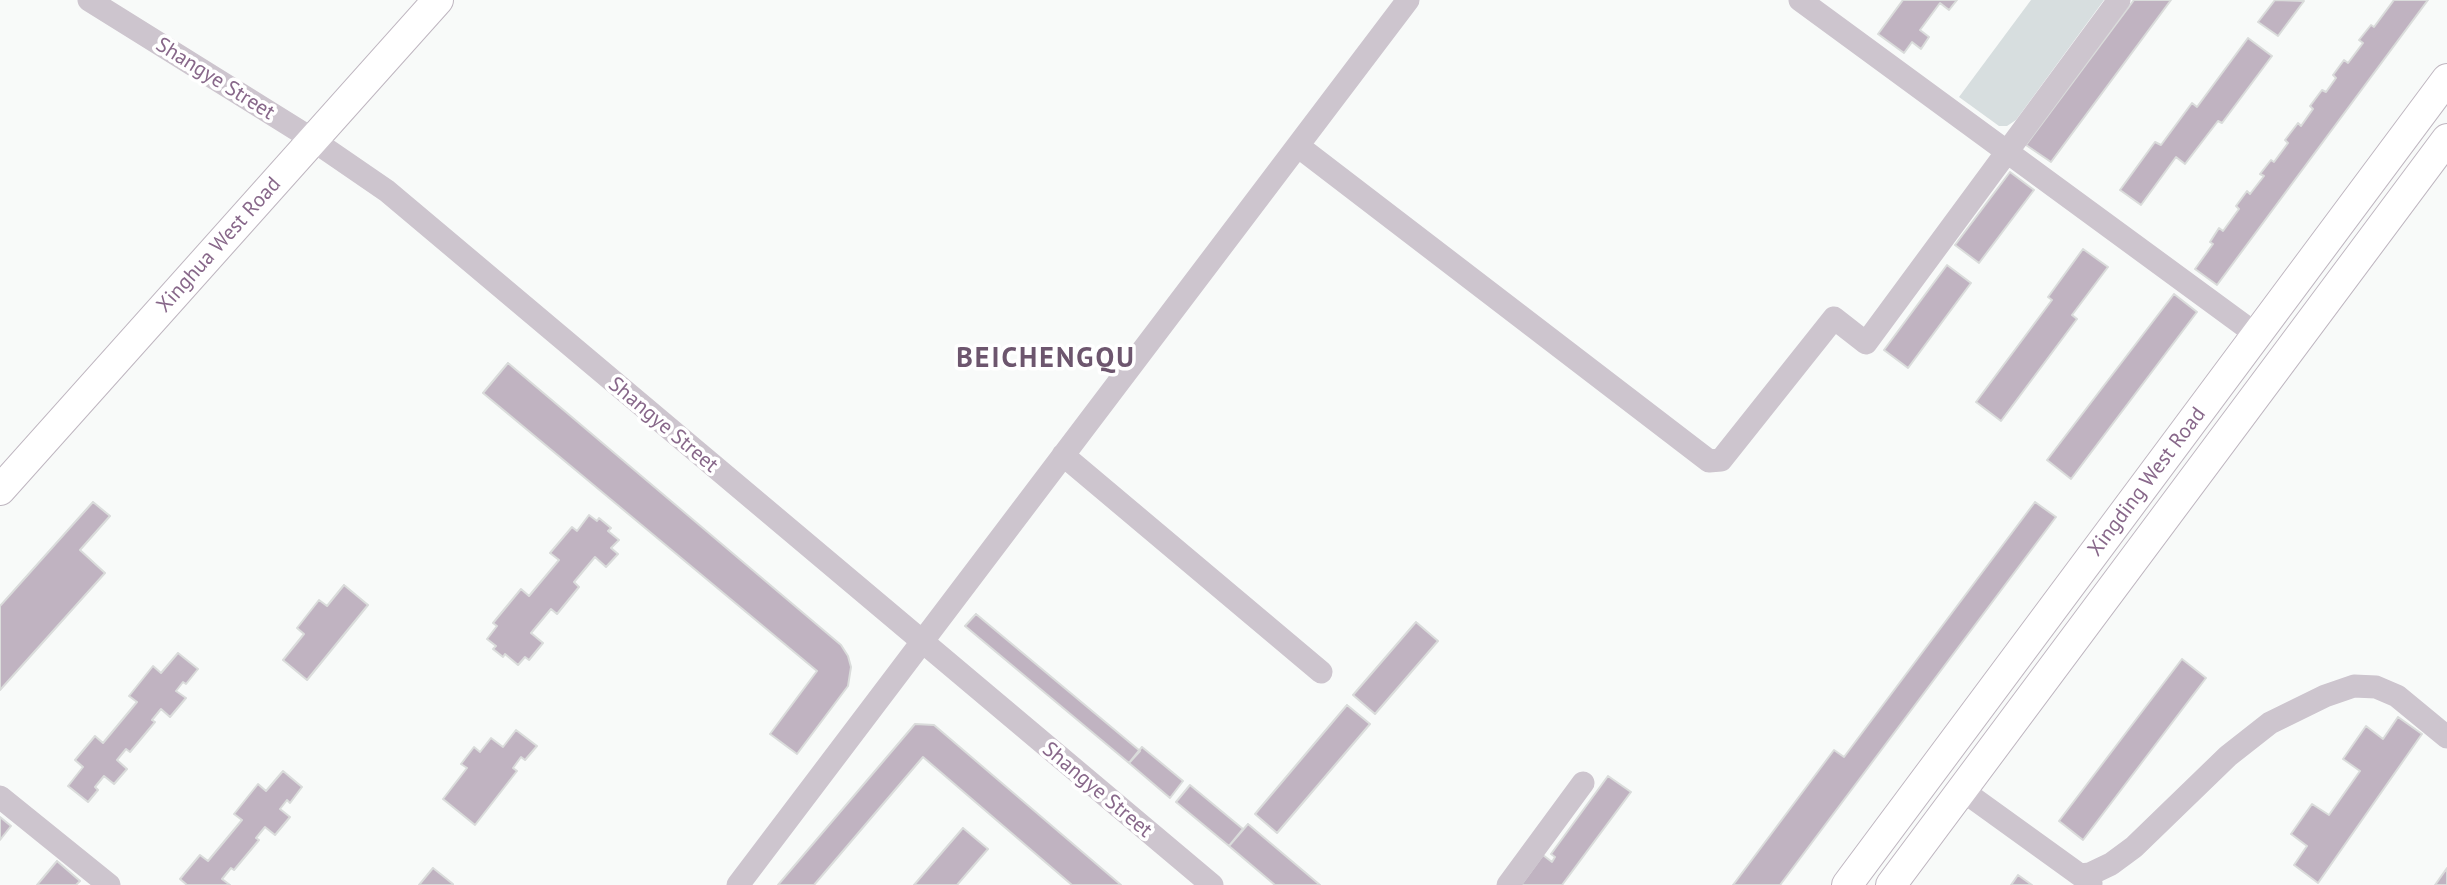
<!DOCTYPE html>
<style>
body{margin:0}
canvas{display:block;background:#f8faf9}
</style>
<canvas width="2447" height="885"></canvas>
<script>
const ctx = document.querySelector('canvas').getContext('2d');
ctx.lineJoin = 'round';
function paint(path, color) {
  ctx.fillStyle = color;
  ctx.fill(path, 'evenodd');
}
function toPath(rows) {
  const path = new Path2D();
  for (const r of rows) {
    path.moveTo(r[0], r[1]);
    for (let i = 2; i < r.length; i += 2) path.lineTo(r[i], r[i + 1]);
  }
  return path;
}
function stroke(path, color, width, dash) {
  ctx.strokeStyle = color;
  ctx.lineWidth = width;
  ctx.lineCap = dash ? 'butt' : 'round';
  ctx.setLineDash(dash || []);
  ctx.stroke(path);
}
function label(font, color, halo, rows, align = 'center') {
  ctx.font = font + ' "PT Sans",sans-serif';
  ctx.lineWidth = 7;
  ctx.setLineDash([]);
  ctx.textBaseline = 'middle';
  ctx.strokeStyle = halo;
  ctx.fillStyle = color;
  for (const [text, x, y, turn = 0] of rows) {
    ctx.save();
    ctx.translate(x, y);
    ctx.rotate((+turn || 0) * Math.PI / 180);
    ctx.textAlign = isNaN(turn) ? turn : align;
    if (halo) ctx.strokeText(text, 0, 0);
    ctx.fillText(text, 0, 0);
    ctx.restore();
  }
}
paint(toPath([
 [2031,0,2104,0,2016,120,2007,126,1999,126,1959,97]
]), '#d7dedf');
const building = toPath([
 [1903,0,1957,0,1949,10,1940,3,1920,30,1929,37,1921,49,1912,42,1904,53,1878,34,1903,0],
 [2134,0,2171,0,2051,162,2026,145,2134,0],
 [2275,0,2304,1,2278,36,2258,22,2275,0],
 [2394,0,2428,0,2217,285,2195,269,2213,244,2210,242,2219,228,2223,231,2239,209,2236,206,2247,191,2250,194,2264,176,2260,174,2271,160,2274,162,2288,143,2285,140,2298,123,2301,126,2313,109,2310,106,2322,90,2326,92,2336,78,2333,75,2344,60,2348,63,2363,43,2359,40,2371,25,2374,27,2394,0],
 [2248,38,2272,56,2222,123,2218,121,2185,164,2176,157,2141,205,2120,190,2155,142,2161,145,2192,103,2197,107,2248,38],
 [2010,172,2034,190,1979,263,1955,245,2010,172],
 [2083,249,2108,267,2072,315,2077,319,2001,421,1976,402,2052,300,2048,297,2083,249],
 [1947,265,1971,283,1908,368,1884,350,1947,265],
 [2174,294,2197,312,2071,479,2047,460,2174,294],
 [508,363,841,645,848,656,851,667,848,686,797,754,770,734,817,671,483,393,508,363],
 [93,502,110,516,80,550,105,573,0,690,0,606,93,502],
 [2035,502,2056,517,1780,885,1733,885,1834,750,1844,757,2035,502],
 [589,515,597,521,599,518,611,528,608,531,619,540,611,548,618,554,606,567,595,557,574,582,579,587,557,614,551,609,531,633,543,643,529,660,525,657,518,665,505,654,503,657,493,649,496,646,487,639,497,626,493,623,521,589,529,596,559,560,550,553,572,527,577,531,589,515],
 [344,585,368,605,307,680,283,660,304,634,297,628,319,600,327,606,344,585],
 [976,614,1140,751,1129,763,965,626,976,614],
 [1416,622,1438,641,1375,714,1353,695,1416,622],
 [178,653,198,669,186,684,183,682,176,691,186,698,170,717,161,709,152,720,155,722,130,752,126,749,117,760,127,769,114,784,104,776,95,787,98,790,88,802,68,786,83,767,75,760,95,736,103,743,137,702,129,696,153,666,161,673,178,653],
 [2182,659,2206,678,2083,840,2059,821,2182,659],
 [1347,705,1370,724,1277,833,1255,814,1347,705],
 [2398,717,2422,734,2318,883,2294,865,2307,846,2291,834,2312,804,2329,815,2360,771,2343,759,2366,726,2383,739,2398,717],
 [915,724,934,725,1121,885,1072,885,923,757,814,885,778,885,915,724],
 [516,730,537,746,525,760,521,757,513,768,517,771,475,825,443,799,467,768,461,764,474,747,480,752,491,738,503,747,516,730],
 [1142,747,1183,781,1170,798,1129,763,1142,747],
 [283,771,302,787,290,803,287,800,280,809,290,817,275,835,265,827,256,838,259,840,234,870,231,868,222,879,230,885,187,885,180,879,200,855,208,861,242,820,234,814,258,784,266,791,283,771],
 [1608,776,1631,792,1562,885,1521,885,1543,855,1552,862,1555,857,1551,854,1608,776],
 [1190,785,1243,829,1229,846,1176,802,1190,785],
 [0,817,11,826,0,840,0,817],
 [1248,824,1320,885,1275,885,1229,846,1248,824],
 [963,828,988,849,957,885,914,885,963,828],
 [57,861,80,881,76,885,37,885,57,861],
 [433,868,453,884,453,885,419,885,433,868],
 [2447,868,2447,885,2435,885,2447,868],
 [2018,875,2032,885,2011,885,2018,875]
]);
paint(building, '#c0b3c1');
stroke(building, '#dadcdb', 2);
const major = toPath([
 [0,490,438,0],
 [1847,885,2447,79],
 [1891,885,2447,139]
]);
stroke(major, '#bfb6c0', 32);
stroke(toPath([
 [89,0,304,134,387,191,1212,885],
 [1800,0,2257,335],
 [1298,146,1709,461,1721,460,1834,318,1866,343,2119,0],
 [1063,455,1321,672],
 [1962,790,2091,883],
 [0,797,109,885],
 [2080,875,2090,874,2111,864,2134,847,2228,756,2270,723,2325,696,2354,686,2376,687,2397,696,2447,737],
 [738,885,1408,0],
 [1508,885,1583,783]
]), '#cdc5ce', 23);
stroke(major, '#fff', 30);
label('21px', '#88688a', '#fff', [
 ["Shangye Street",215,79,32],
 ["Xinghua West Road",219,245,-48],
 ["Shangye Street",663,425,40],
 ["Xingding West Road",2147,482,-53],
 ["Shangye Street",1097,790,40]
]);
ctx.letterSpacing = '2px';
label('bold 28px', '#6d566e', '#fff', [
 ["BEICHENGQU",1046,359]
]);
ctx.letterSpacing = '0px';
</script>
